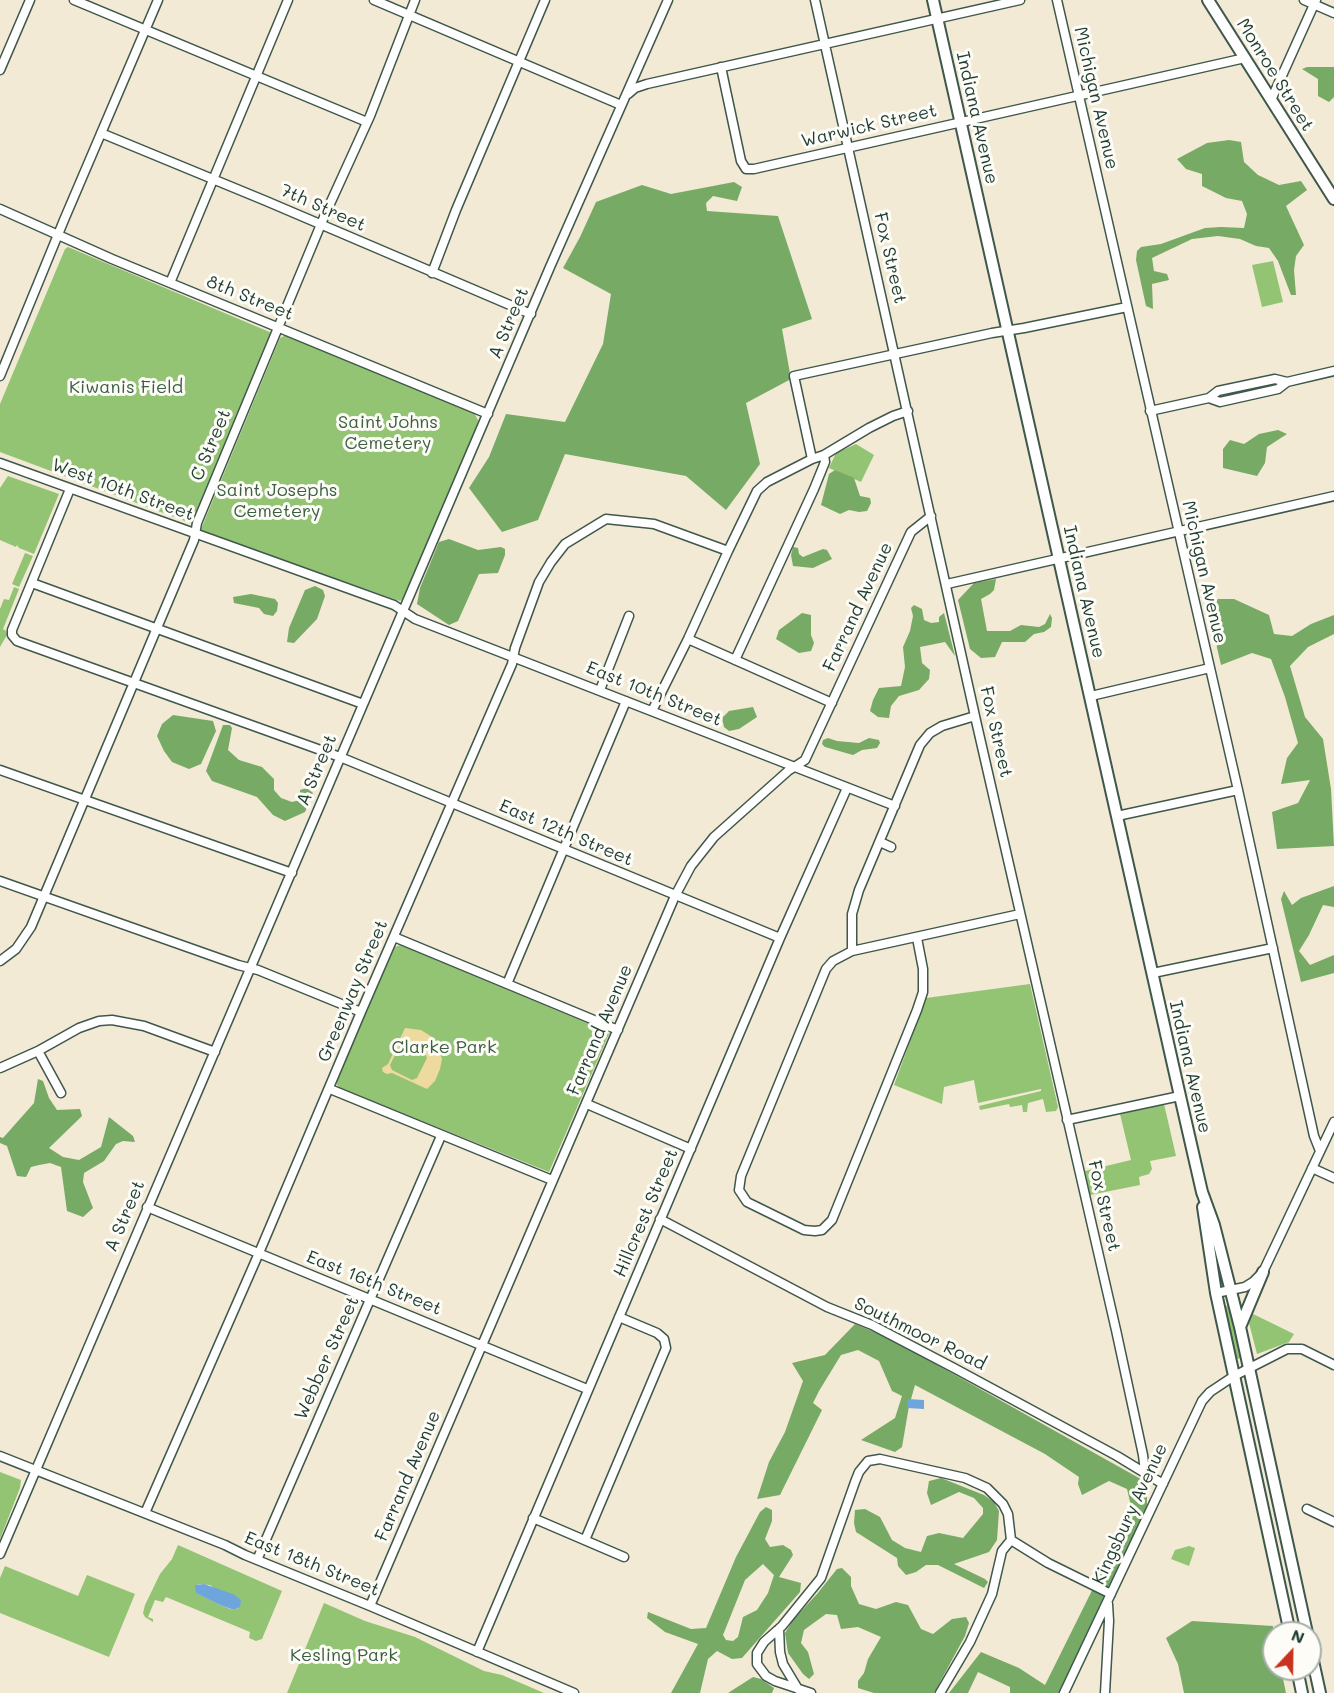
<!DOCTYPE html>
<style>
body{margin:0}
#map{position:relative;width:1334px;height:1693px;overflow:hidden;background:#f2ead4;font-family:Mali,sans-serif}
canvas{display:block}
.north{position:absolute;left:1262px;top:1621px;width:60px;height:60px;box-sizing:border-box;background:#fdfcf7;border:2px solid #a4b0a9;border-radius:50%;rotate:22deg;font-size:16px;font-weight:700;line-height:24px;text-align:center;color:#1f3d34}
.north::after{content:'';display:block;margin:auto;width:21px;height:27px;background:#c8321e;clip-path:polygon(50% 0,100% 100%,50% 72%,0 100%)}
</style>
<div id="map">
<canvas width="1334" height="1693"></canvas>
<div class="north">N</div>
</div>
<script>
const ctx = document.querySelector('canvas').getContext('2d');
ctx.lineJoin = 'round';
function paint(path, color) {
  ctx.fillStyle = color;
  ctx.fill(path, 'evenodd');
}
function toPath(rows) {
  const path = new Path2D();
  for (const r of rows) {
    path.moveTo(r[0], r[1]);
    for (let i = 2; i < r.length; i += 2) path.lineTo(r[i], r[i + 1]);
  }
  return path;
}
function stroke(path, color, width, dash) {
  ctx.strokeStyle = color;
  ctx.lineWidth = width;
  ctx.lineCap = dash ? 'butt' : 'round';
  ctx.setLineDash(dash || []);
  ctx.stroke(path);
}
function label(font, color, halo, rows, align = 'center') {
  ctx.font = font + ' Mali,sans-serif';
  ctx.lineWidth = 6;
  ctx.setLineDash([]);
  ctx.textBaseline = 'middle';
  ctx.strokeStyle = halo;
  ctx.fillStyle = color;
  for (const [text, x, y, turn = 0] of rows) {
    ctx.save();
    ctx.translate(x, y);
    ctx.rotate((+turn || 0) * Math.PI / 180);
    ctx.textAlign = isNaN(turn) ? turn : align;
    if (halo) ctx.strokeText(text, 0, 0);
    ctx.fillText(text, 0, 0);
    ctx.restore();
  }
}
paint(toPath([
 [68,247,272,333,193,524,0,452,0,404,65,249],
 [1273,261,1283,302,1262,307,1252,265],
 [284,336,290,336,473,411,478,420,477,429,404,598,400,601,204,532,201,529,280,338],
 [1275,383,1278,385,1222,398,1223,394],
 [856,444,874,455,861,482,829,468,836,453],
 [8,476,59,494,34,554,19,548,17,545,16,547,0,540,0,488],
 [25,553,33,556,19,587,12,584],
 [14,587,19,589,3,629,6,631,7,635,0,647,0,609,4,599,9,600],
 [400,945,606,1031,609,1034,549,1172,340,1088,337,1085,337,1079,395,947],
 [1030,984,1058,1107,1056,1111,1046,1112,1043,1099,1028,1103,1027,1112,1023,1112,1022,1105,1010,1107,1009,1104,980,1110,979,1106,1041,1091,1041,1089,978,1103,974,1080,944,1087,942,1104,894,1085,926,998],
 [1164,1104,1176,1156,1150,1161,1152,1169,1149,1174,1139,1177,1140,1185,1090,1195,1085,1171,1131,1160,1120,1114],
 [1227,1305,1230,1305,1242,1358,1236,1359,1225,1310],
 [1251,1313,1294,1334,1289,1342,1257,1354,1249,1323],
 [0,1472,21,1480,20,1488,0,1539],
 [178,1545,282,1591,262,1639,256,1641,249,1638,250,1632,166,1597,163,1602,155,1600,148,1617,153,1619,153,1622,145,1617,143,1613,145,1605,160,1574,172,1559],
 [200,1584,210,1585,239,1608,233,1610,220,1605,199,1594,196,1585],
 [1189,1546,1195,1548,1189,1566,1171,1559,1175,1550],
 [5,1566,78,1596,87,1575,135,1594,109,1657,0,1613,0,1578],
 [324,1603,365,1621,415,1637,484,1671,502,1675,544,1693,287,1693]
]), '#93c473');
paint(toPath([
 [1307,67,1334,67,1334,97,1329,102,1318,96,1318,79,1302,69],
 [1229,140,1241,142,1244,162,1258,175,1279,185,1301,181,1307,190,1286,206,1304,245,1296,256,1294,270,1296,295,1291,295,1278,261,1269,248,1256,246,1240,239,1218,236,1192,239,1152,258,1154,271,1167,274,1169,280,1152,284,1153,309,1146,306,1136,260,1137,251,1141,247,1161,244,1205,228,1221,227,1244,228,1247,214,1242,201,1226,198,1202,186,1202,174,1186,169,1177,159,1207,143],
 [734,182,742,187,737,201,713,196,706,203,707,211,778,216,812,319,782,329,791,379,746,403,760,464,726,510,686,476,565,454,538,520,502,532,469,488,489,457,506,414,565,422,603,344,611,294,563,268,580,237,596,202,642,185,671,194],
 [1278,430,1287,434,1267,447,1265,463,1257,476,1223,468,1223,449,1230,440,1244,444,1259,434],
 [835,470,854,478,860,496,870,498,871,503,867,511,859,512,849,510,840,514,821,505,829,474],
 [449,539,478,550,501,547,505,549,505,555,498,573,479,574,458,621,449,625,417,604,420,588,439,542],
 [793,547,798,548,799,554,803,557,823,549,827,550,832,559,813,568,793,566,791,555],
 [996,579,994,590,990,594,981,599,987,631,1010,631,1021,625,1039,627,1045,624,1050,614,1052,618,1051,627,1044,632,1034,634,1025,642,1002,642,995,657,981,658,970,649,958,600,974,583],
 [315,586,323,590,325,596,317,619,294,643,287,642,289,628,305,590],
 [251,594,275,599,278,603,277,611,273,616,264,614,259,608,234,603,233,597],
 [1218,599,1234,599,1269,615,1274,634,1292,636,1311,624,1334,615,1334,634,1308,647,1290,666,1305,717,1323,739,1331,789,1334,846,1277,849,1272,812,1298,803,1310,780,1281,784,1287,758,1298,743,1285,697,1271,659,1252,653,1221,665,1207,604],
 [914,605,922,609,924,620,931,623,939,622,939,617,944,613,955,656,945,642,920,647,922,663,930,670,929,679,919,690,899,696,891,706,889,718,878,717,870,711,873,700,879,688,901,686,905,667,903,647,910,631,913,616,911,608],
 [802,613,811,615,811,635,814,643,811,651,799,653,776,639,779,630],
 [753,707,757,717,739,729,729,731,724,727,722,718,729,711],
 [173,715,213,721,216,731,201,764,189,769,172,762,164,751,157,736,162,724],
 [223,725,230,725,232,728,228,750,239,760,262,767,274,779,274,790,281,798,292,802,300,800,300,790,307,788,313,793,305,812,285,821,273,815,257,797,212,781,206,771],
 [828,738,837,741,859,743,869,738,879,740,880,743,877,748,862,750,853,755,825,747,822,744,823,740],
 [1334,886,1334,907,1323,905,1309,935,1299,951,1310,965,1334,955,1334,973,1301,982,1281,899,1284,891,1292,905,1301,898],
 [38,1079,43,1081,49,1098,57,1110,80,1109,82,1116,49,1148,63,1157,79,1160,101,1147,109,1117,133,1136,135,1142,123,1141,116,1144,104,1161,84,1173,83,1182,93,1208,83,1217,67,1211,61,1167,50,1163,39,1165,31,1167,26,1177,17,1176,7,1146,0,1143,0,1137,3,1138,34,1103],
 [855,1324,891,1339,1139,1478,1147,1484,1147,1506,1060,1693,1010,1693,1010,1687,978,1672,968,1693,949,1693,981,1652,1019,1668,1045,1685,1132,1510,1127,1489,1109,1481,1082,1495,1078,1484,1079,1477,1045,1454,915,1385,909,1406,902,1447,895,1452,861,1440,895,1418,902,1396,892,1391,879,1361,858,1350,841,1355,819,1391,813,1403,822,1410,780,1495,757,1499,769,1462,785,1432,803,1381,792,1363,825,1355],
 [941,1478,984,1495,994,1502,999,1511,997,1540,989,1552,954,1564,985,1579,988,1582,984,1588,938,1565,926,1565,916,1572,906,1575,898,1566,897,1558,856,1532,854,1523,855,1510,865,1509,880,1517,892,1540,905,1548,921,1552,927,1536,939,1533,963,1538,983,1514,983,1508,974,1498,959,1492,931,1505,927,1493,929,1481],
 [766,1507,772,1510,772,1521,765,1539,770,1547,783,1545,791,1550,793,1555,779,1577,801,1583,800,1592,742,1658,732,1659,717,1651,708,1659,700,1693,671,1693,698,1644,665,1632,647,1618,648,1612,691,1629,706,1628,736,1557,760,1512],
 [763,1564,774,1575,768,1593,757,1610,743,1617,738,1637,733,1641,726,1640,723,1635,745,1580],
 [842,1568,851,1577,851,1586,859,1604,876,1609,896,1602,908,1605,921,1629,933,1634,952,1619,966,1617,969,1623,965,1636,934,1693,874,1693,858,1688,858,1681,864,1673,868,1659,881,1637,858,1627,841,1629,837,1615,826,1614,804,1630,801,1643,808,1652,814,1674,809,1679,803,1674,788,1653,785,1633,793,1620,817,1594,837,1569],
 [1192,1621,1273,1626,1274,1669,1281,1669,1286,1693,1184,1693,1178,1664,1166,1638],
 [753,1677,761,1679,774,1688,772,1693,728,1693]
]), '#76aa65');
paint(toPath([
 [405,1028,421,1030,432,1037,438,1047,442,1059,440,1069,435,1081,427,1089,392,1073,387,1074,383,1072,382,1068,388,1064],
 [405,1043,425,1053,427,1058,417,1078,412,1080,392,1070,390,1065,400,1045]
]), '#eeda9e');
paint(toPath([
 [908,1399,924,1400,924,1409,907,1408],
 [204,1584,233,1594,241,1600,240,1607,234,1610,220,1605,196,1593,195,1585]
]), '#6fa5dd');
const minor = toPath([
 [74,0,367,122],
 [374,0,621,105],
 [815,0,977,725,1116,1330,1143,1455,1145,1472],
 [1057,0,1238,790,1314,1136,1320,1151],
 [1304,0,1334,13],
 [721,67,741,161,746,169,754,169,1245,58],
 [0,70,30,0],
 [628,94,635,88,647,84,1020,0],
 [1271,100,1316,0],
 [101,133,266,201,531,314],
 [0,209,112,259,488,414],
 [432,273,456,210,545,0],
 [170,283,288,0],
 [0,376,64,220,158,0],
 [1209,398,1220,402,1278,389,1287,382,1334,371],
 [1150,411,1209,398,1218,391,1275,379,1287,382],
 [812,459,794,376,992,333,1024,328,1127,307],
 [0,463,394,605,415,619,895,806],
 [70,489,12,630,12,635,17,641,340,757,780,938],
 [32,583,363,704],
 [947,584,1334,496],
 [688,639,832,703],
 [735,660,814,489,825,462,824,455],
 [600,690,629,616],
 [1091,696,1210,668],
 [652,711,688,639,728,551,757,491,767,482,812,459,824,455,869,428,893,416,908,411],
 [0,770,292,873],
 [1117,816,1238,790],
 [880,842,891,847],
 [0,881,238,965,258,970,361,1012],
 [394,937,618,1030],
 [917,938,923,969,923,992,917,1010,832,1220,822,1230,815,1231,804,1230,747,1202,739,1190,741,1176,826,969,833,961,852,951,852,914,859,890,920,745,930,733,942,726,975,716],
 [852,951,1020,914],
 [0,961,16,949,31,927,194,540,197,523,324,217,370,116,415,0],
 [1153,973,1273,948],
 [507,984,626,701],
 [38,1051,61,1093],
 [0,1068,38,1051,79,1028,99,1021,112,1020,144,1026,215,1052],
 [330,1089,552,1180],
 [587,1104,691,1149],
 [1067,1120,1180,1096],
 [1312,1168,1334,1178],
 [147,1207,587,1389],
 [660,1219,827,1307,872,1325,954,1368,1117,1456,1163,1484],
 [1216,1293,1245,1287,1253,1282,1263,1272,1334,1122],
 [0,1456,225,1545,245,1555,370,1606,574,1693],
 [1307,1509,1334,1522],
 [145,1513,259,1253,361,1012,512,664,515,648,539,582,551,562,565,544,606,519,654,524,728,551],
 [533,1518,624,1557],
 [585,1540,666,1348,664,1339,657,1333,619,1317],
 [0,1554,550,267,668,0],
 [257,1560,441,1136],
 [370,1606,675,896,691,866,714,837,788,771,805,760,911,532,931,516],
 [779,1629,780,1652,783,1664,798,1689],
 [477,1652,780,938,847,788],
 [811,1693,775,1681,766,1676,757,1664,757,1653,764,1642,782,1626,821,1578,855,1482,859,1472,868,1461,880,1459,965,1478,987,1488,1003,1504,1008,1514,1011,1540,1048,1563,1111,1594],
 [940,1693,970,1642,992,1594,1002,1551,1011,1540],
 [1064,1693,1202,1401,1210,1392,1234,1376,1287,1349,1302,1349,1334,1365],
 [1105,1693,1109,1621,1108,1604]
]);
const major = toPath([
 [933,0,1180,1096,1202,1192,1214,1225,1240,1327,1307,1633],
 [1208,0,1334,199],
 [1203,1207,1216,1293,1290,1633],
 [1240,1327,1263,1272],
 [1310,1647,1320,1693],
 [1297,1669,1302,1693]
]);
stroke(minor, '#3f574c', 11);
stroke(major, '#3f574c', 14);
stroke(minor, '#fff', 8);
stroke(major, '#fff', 10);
label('18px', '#1f3d34', '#fdfcf7', [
 ["Monroe Street",1275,75,58],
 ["Michigan Avenue",1096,98,77],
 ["Indiana Avenue",977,118,77],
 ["Warwick Street",869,126,-13],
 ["7th Street",323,208,24],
 ["Fox Street",890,258,77],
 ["8th Street",250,298,22],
 ["A Street",509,323,-67],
 ["C Street",211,445,-67],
 ["West 10th Street",123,490,20],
 ["Michigan Avenue",1204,572,77],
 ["Indiana Avenue",1084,592,77],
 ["Farrand Avenue",858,607,-65],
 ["East 10th Street",654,694,22],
 ["Fox Street",996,732,77],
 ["A Street",317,770,-67],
 ["East 12th Street",566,833,23],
 ["Greenway Street",353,991,-67],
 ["Farrand Avenue",600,1030,-67],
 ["Indiana Avenue",1190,1067,77],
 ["Fox Street",1104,1206,77],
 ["Hillcrest Street",646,1213,-67],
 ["A Street",125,1216,-67],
 ["East 16th Street",374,1283,22],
 ["Southmoor Road",920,1334,26],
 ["Webber Street",327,1358,-66],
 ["Farrand Avenue",408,1476,-67],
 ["Kingsbury Avenue",1130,1514,-65],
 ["East 18th Street",312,1564,22]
]);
label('18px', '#3c5f44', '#fdfcf7', [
 ["Kiwanis Field",126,387],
 ["Saint Johns",388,422],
 ["Cemetery",388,443],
 ["Saint Josephs",277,490],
 ["Cemetery",277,511],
 ["Clarke Park",444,1047],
 ["Kesling Park",344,1655]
]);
</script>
